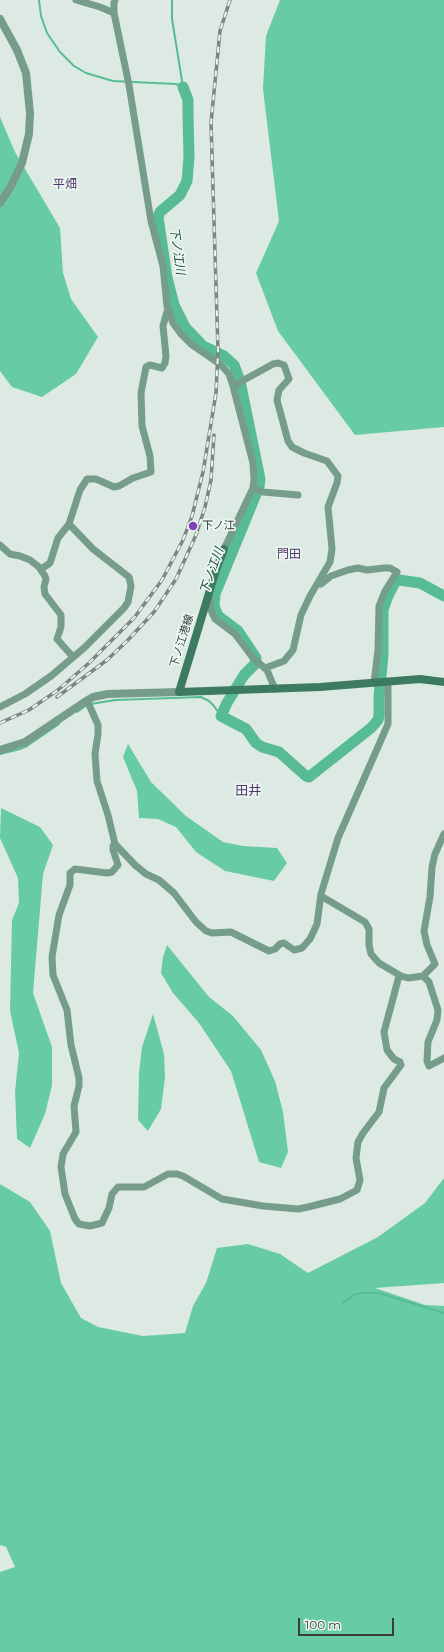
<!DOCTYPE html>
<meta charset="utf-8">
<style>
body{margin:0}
#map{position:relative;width:444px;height:1652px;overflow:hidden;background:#ddeae3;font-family:Montserrat,sans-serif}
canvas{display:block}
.scale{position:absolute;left:298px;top:1618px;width:96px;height:18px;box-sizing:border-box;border:2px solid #383d3b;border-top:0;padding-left:5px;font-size:12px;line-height:14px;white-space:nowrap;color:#383d3b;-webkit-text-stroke:3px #eaf7f1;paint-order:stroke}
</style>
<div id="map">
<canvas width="444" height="1652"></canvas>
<div class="scale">100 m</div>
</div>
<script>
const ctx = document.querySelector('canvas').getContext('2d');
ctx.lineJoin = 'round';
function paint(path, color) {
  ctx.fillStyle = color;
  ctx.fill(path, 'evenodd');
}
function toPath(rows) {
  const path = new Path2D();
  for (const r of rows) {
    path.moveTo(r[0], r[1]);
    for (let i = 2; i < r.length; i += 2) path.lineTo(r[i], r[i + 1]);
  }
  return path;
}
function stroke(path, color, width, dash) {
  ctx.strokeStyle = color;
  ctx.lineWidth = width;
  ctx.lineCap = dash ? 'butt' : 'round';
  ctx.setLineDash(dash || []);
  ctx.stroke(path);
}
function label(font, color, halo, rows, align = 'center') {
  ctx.font = font + ' Montserrat,"Noto Sans JP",sans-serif';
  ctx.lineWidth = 3.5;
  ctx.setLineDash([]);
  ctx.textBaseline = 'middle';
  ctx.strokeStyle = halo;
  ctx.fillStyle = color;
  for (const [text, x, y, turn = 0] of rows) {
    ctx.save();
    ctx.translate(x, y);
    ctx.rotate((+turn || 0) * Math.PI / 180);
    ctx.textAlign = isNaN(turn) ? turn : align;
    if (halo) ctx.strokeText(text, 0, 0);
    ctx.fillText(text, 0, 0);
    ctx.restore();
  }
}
paint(toPath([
 [280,0,444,0,444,427,355,435,278,331,256,273,279,221,263,89,266,36],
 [0,117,15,152,60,228,63,273,71,299,98,337,76,374,42,397,12,387,0,371],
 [128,744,151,782,186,816,223,842,243,846,277,848,287,863,274,881,225,871,196,852,176,827,158,819,139,818,137,791,123,757],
 [1,808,40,827,53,845,43,874,33,993,52,1047,52,1085,45,1114,30,1148,17,1139,15,1092,19,1053,10,1011,12,920,19,903,18,878,0,838],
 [167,945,209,997,233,1016,261,1050,275,1081,283,1112,288,1152,281,1168,259,1162,231,1071,199,1023,173,993,161,973,163,957],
 [153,1014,164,1054,165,1078,161,1109,148,1131,138,1120,139,1073,142,1047],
 [444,1178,444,1283,375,1288,425,1305,444,1306,444,1652,0,1652,0,1572,15,1567,6,1547,0,1545,0,1184,30,1202,50,1231,61,1283,81,1318,98,1327,143,1336,185,1333,193,1306,206,1283,217,1248,248,1244,280,1254,308,1273,378,1237,425,1203]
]), '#67cca4');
stroke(toPath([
 [39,0,41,16,47,33,60,52,74,66,86,73,113,81,176,84,183,87],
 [172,0,172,19,183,87],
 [91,704,115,700,201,697,209,701,214,706,221,716],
 [77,712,87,705],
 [0,754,20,749,27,746,59,724],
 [343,1303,354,1295,361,1293,379,1293,444,1313]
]), '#57bc95', 2);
stroke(toPath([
 [183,87,188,100,188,115,189,157,187,181,180,195,160,212,158,217,167,278,174,305,185,327,203,346,224,356,234,365,240,381,260,479,259,487,215,594,214,606,218,616,238,631,256,658,255,664,244,675,227,703,221,716,246,729,256,743,262,747,279,752,306,776,309,777,371,728,378,720,379,715,379,697,383,655,383,610,387,598,395,582,399,580,420,583,444,596]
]), '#57bc95', 11);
stroke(toPath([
 [76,0,100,7,114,13],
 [115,0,114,3,114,13,129,85,151,221,163,266,167,306,173,323,181,334,191,344,220,364,229,374,233,386,253,463,254,480,253,488,224,549],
 [233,386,273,364,278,363,284,365,289,379,279,390,277,400,288,441,292,447,304,453,327,461,338,476,337,483,328,507,332,549,330,562,310,596,301,615,293,650,284,661,265,668],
 [253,488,263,492,298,495],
 [0,545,10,554,20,556,30,560,39,567,45,576,46,579,44,587,45,594,61,615,61,627,57,639,73,657],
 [41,569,50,563,58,538,69,524],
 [321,584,331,576,348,570,358,568,367,570,384,568,390,568,397,572,385,591,379,606,378,650,374,683],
 [209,596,211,610,215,619,235,634,253,658,267,670,275,689],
 [87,700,98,725,98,734,95,754,97,781,108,815,115,844,135,865,146,874,159,880,174,893,196,922,206,931,212,933,231,932,269,951,275,949,280,944,284,943,294,950,302,948,310,939,317,924,321,894,338,838,388,724,388,682],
 [0,707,25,694,51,676,84,648,124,608,128,602,131,586,129,577,93,549,69,524,80,490,87,479,96,479,114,487,119,486,133,478,151,472,150,456,142,426,141,393,146,367,150,365,162,368,165,363,166,356,163,326,168,308],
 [115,844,113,846,113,850,118,865,112,872,107,873,75,869,70,873,70,885,59,915,52,957,53,975,67,1010,71,1045,79,1078,79,1086,74,1106,76,1132,63,1154,61,1167,65,1194,75,1219,79,1224,90,1226,102,1223,109,1208,112,1194,118,1187,144,1187,168,1174,177,1174,183,1176,222,1199,263,1206,298,1209,308,1207,340,1199,357,1190,360,1180,356,1158,358,1142,363,1133,379,1112,384,1088,401,1065,400,1062,394,1059,387,1050,384,1032,399,976],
 [321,896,365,922,369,929,369,945,371,954,379,963,401,976,408,978,423,976,435,964,427,945,424,931,430,897,432,867,435,854,444,834],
 [423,976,429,982,438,1010,437,1020,428,1042,427,1061,429,1066,444,1058]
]), '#769d8c', 7);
stroke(toPath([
 [0,19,17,50,26,73,30,113,29,134,22,163,10,188,0,203],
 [0,750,25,742,83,703,93,697,108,694,179,692]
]), '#769d8c', 8);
stroke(toPath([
 [224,549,216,570,179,692,320,687,420,679,444,682]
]), '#3c7a61', 8);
const rail = toPath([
 [57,697,107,660,127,641,154,612,176,579,196,535,205,507,211,480,214,435],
 [0,723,29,710,58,690,89,663,134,618,162,580,183,540,192,516,203,472,216,393,218,351,211,123,220,31,230,0]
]);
stroke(rail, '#7e8682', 3.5);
stroke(rail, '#eaf7f1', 2, [6]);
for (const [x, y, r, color] of [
 [193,526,5,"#8241b6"]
]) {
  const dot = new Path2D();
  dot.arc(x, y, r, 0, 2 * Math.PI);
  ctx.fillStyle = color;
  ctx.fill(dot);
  stroke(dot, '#eaf7f1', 1.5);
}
label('11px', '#383d3b', '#eaf7f1', [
 ["下ノ江",202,526]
], 'left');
label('11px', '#383d3b', '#eaf7f1', [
 ["下ノ江港線",182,641,-73]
]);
label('12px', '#54356f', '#eaf7f1', [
 ["平畑",65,184],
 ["門田",289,554]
]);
label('italic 12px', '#194534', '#eaf7f1', [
 ["下ノ江川",177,251,82],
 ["下ノ江川",212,571,-71]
]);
label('13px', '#54356f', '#eaf7f1', [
 ["田井",248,791]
]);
</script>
